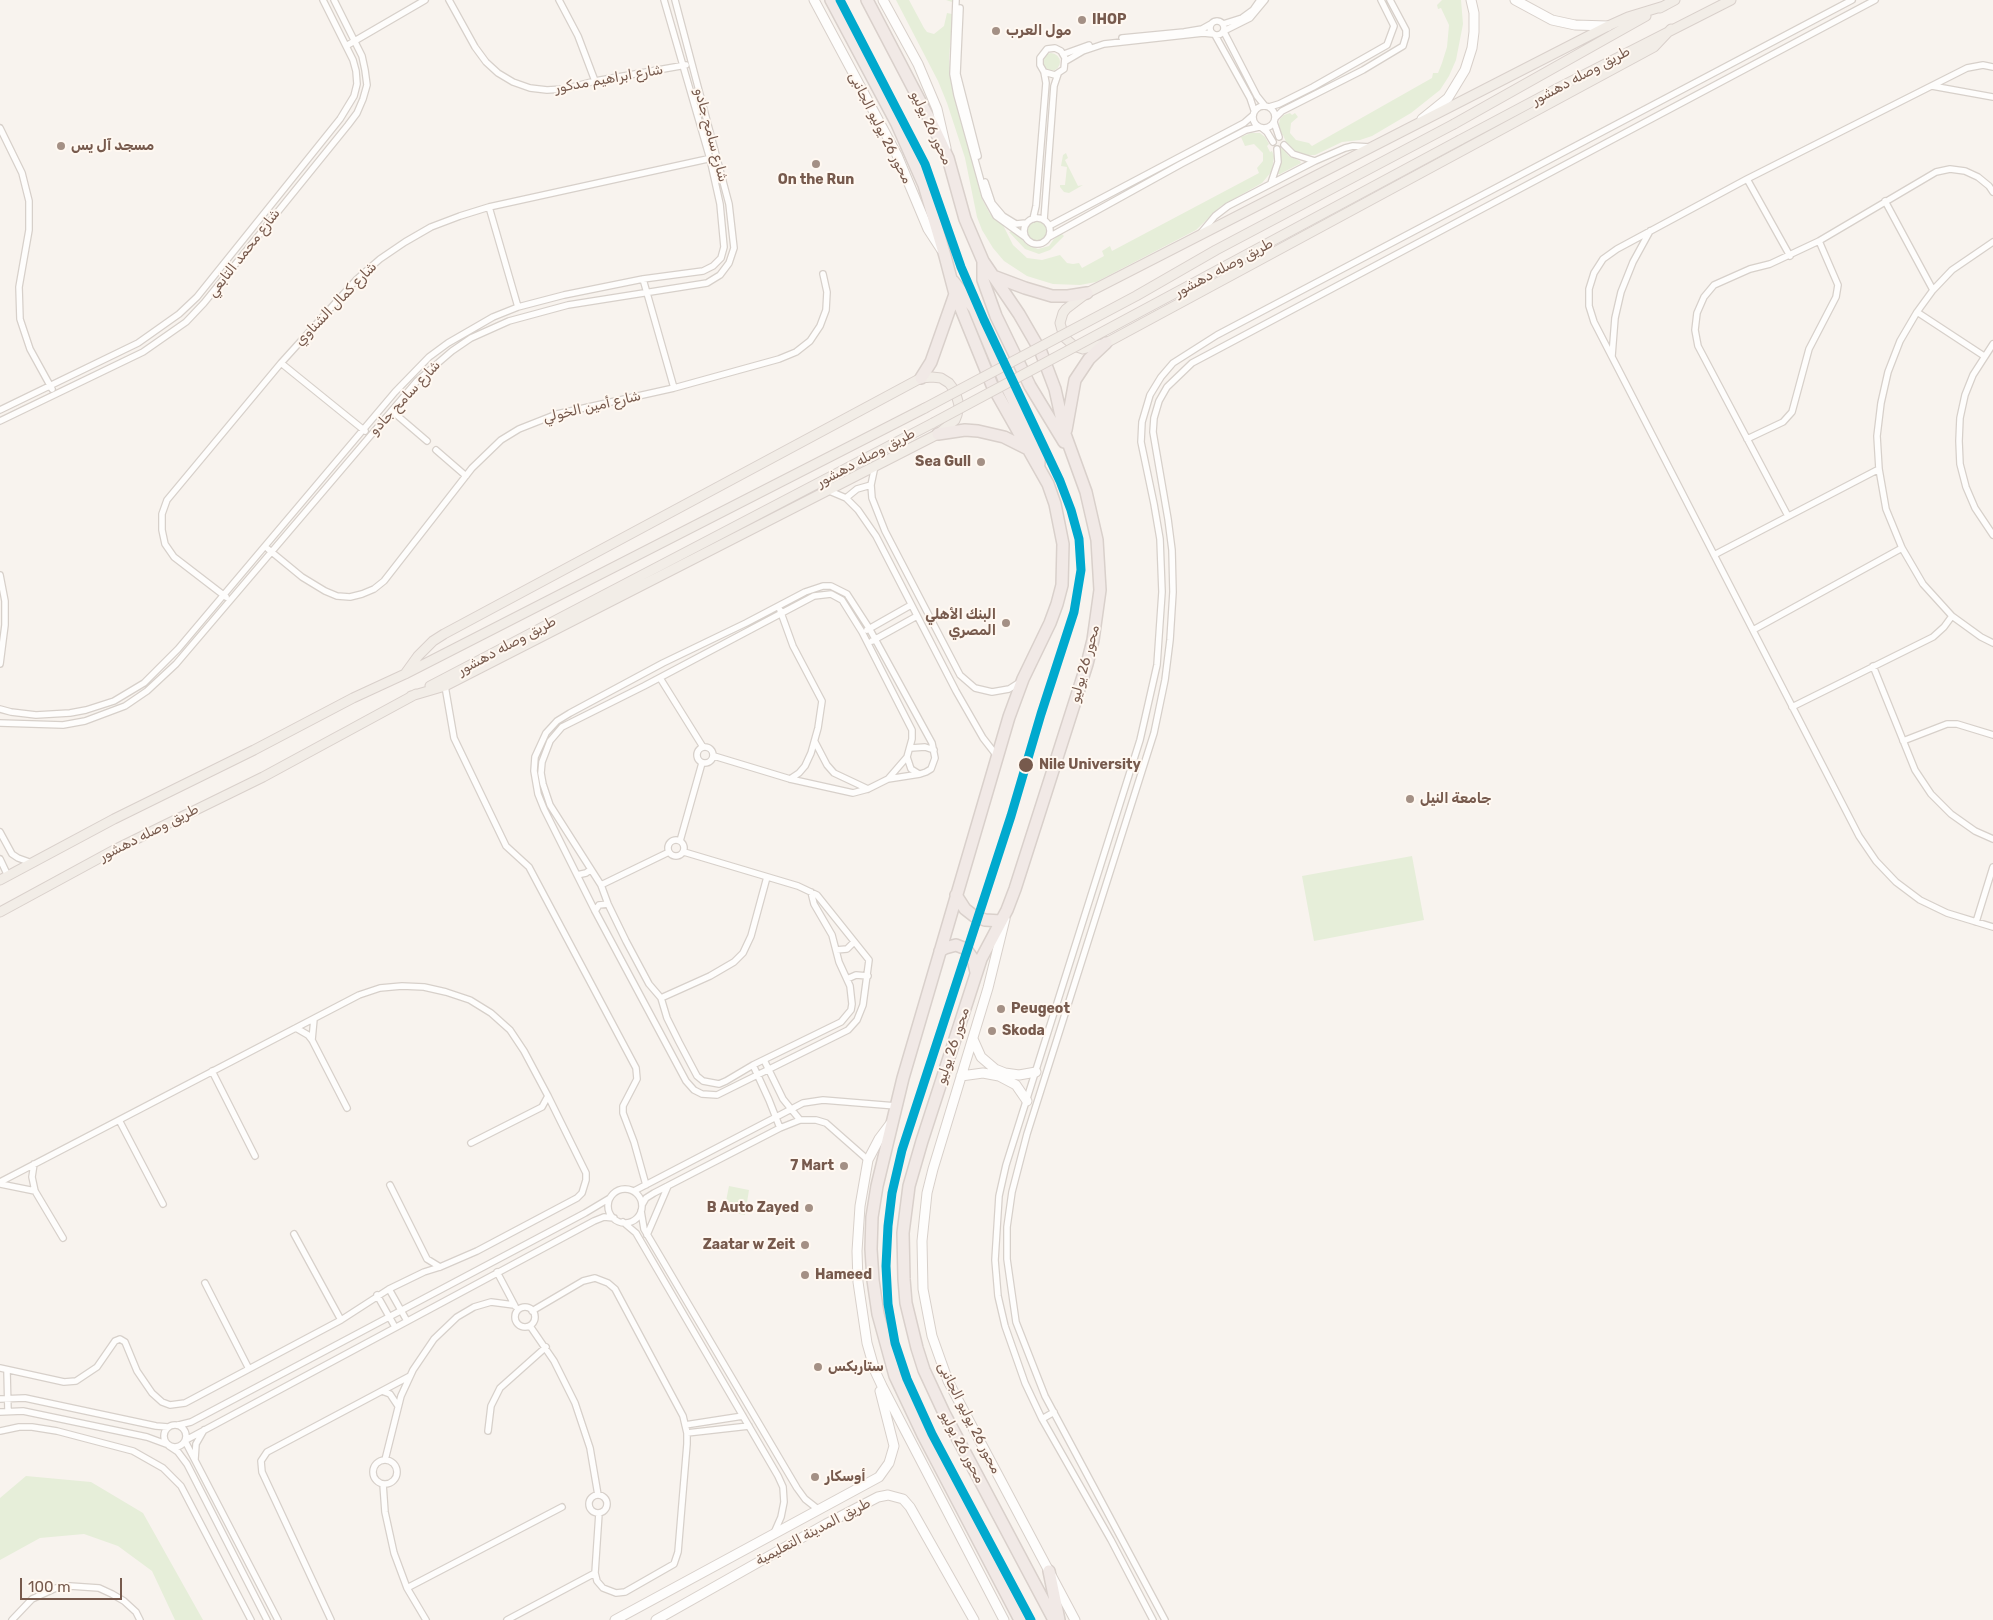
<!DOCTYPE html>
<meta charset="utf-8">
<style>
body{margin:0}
#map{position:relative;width:1993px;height:1620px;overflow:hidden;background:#f8f3ee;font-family:Rubik,sans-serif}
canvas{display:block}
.scale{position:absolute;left:20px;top:1578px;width:102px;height:22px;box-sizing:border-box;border:2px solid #775a4d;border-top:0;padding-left:6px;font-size:15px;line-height:18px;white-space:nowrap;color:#775a4d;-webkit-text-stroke:4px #fff8f1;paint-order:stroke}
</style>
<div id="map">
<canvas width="1993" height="1620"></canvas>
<div class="scale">100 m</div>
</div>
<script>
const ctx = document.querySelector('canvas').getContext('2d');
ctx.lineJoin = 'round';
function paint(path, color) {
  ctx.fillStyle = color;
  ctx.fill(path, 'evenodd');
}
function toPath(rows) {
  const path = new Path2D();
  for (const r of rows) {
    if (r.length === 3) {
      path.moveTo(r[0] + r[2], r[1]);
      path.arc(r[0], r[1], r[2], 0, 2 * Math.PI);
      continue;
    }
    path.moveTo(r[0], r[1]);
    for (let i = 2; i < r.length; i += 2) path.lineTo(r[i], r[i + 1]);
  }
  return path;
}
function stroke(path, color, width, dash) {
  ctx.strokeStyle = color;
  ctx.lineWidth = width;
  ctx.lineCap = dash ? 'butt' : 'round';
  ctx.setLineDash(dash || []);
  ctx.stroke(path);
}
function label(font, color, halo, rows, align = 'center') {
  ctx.font = font + ' Rubik,"Noto Naskh Arabic",sans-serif';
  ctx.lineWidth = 4;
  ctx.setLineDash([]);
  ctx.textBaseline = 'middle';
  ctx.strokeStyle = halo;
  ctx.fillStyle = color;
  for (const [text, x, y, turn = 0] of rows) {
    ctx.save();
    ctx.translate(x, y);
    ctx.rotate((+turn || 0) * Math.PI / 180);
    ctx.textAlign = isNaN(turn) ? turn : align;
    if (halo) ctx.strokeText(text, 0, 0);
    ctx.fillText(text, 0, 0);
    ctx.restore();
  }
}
paint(toPath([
 [896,0,909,0,924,28,927,32,934,34,944,26,947,13,952,14,952,2,946,0,954,0,949,58,950,74,982,199,990,214,1003,225,1013,245,1027,258,1042,260,1060,255,1067,263,1073,264,1079,263,1082,268,1104,256,1102,251,1110,246,1112,251,1259,173,1257,168,1263,161,1263,153,1254,144,1245,146,1241,137,1251,133,1260,133,1265,137,1269,144,1267,146,1270,152,1272,151,1274,156,1272,171,1262,183,1221,206,1196,230,1096,282,1080,285,1053,284,1027,276,1004,261,993,248,982,230,977,217,965,158,947,103,938,81],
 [1442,0,1461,0,1463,24,1456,60,1449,76,1440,90,1411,113,1372,136,1360,140,1342,142,1315,155,1302,155,1293,151,1287,144,1283,135,1281,136,1278,128,1280,119,1284,115,1290,113,1292,115,1295,113,1298,117,1291,123,1290,133,1296,140,1309,143,1312,146,1432,78,1433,73,1438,73,1442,63,1447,47,1449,25,1441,8,1438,9,1437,5],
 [1051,62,9],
 [1281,147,1289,156,1300,161,1301,163,1280,174,1278,174,1281,159,1278,149],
 [1066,153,1068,158,1065,160,1078,186,1083,185,1069,193,1064,192,1060,187,1060,185,1065,185,1067,167,1061,166,1063,155],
 [1037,231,10],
 [1013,231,1021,236,1026,244,1038,249,1049,246,1054,239,1061,233,1064,236,1050,250,1039,254,1025,249,1009,232],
 [1412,856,1424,920,1314,941,1302,876],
 [729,1186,749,1190,745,1215,724,1211],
 [26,1476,91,1482,143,1513,203,1620,175,1620,152,1571,118,1546,84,1534,40,1538,0,1560,0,1498]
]), '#e6eed9');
const street = toPath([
 [449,0,475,47,486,62,498,73,513,82,530,88,547,90,564,89,595,81,686,65],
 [559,0,578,36,595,81],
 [956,0,953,74,957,95,985,196,996,216,1025,237],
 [960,8,957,74,978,156],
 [1217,28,7],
 [1223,24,1242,18,1253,10,1260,0],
 [1224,31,1250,18,1265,0],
 [1224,32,1257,96,1265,106],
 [1215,35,1250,98,1254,110],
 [1122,38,1184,32,1202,29,1211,24],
 [346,46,425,0],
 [1064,54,1089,45],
 [1066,61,1083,51,1104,44,1203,33,1213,34],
 [1993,67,1983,65,1967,68,1747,179,1617,249,1603,259,1594,273,1589,289,1589,306,1594,322,1859,836,1876,861,1896,882,1920,900,1947,913,1993,927],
 [1932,86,1993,97],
 [1264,117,11],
 [1269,107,1279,104,1313,87,1387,45,1394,26,1381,0],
 [1275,118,1282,111,1363,70,1403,46,1406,36,1406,30,1390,0],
 [1274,122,1279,137],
 [0,128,22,173,29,201,29,230,19,287,20,319,30,349,52,389],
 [1262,128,1267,132,1273,142],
 [1284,145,1293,154,1315,161],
 [1747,179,1790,256],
 [985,182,992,203,1003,216,1016,224,1026,223],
 [1271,183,1278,162,1277,149],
 [1885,201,1933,290],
 [489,207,518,307],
 [1037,231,13],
 [1033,219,1036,206,1046,83,1044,72,1040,65,1040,58,1047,49,1055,48,1061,51,1065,58,1064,69,1055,75,1044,72],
 [1044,220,1054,86,1058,74],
 [1049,226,1244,123,1252,116],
 [1200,234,1215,216,1228,206,1315,161,1345,148,1353,146,1370,147],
 [1049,237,1181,164,1246,130,1259,127],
 [1993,242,1952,270,1933,290,1917,312,1900,341,1888,372,1881,403,1877,436,1879,469,1886,509,1902,548,1923,584,1952,616,1981,637,1993,643],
 [643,279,674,388],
 [1917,312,1984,356],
 [1993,344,1973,375,1965,395,1960,418,1959,441,1960,464,1966,487,1975,508,1993,535],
 [1612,356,1615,318,1621,292,1633,262,1650,231],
 [281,363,365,431],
 [0,410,138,343,179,314,197,297,340,119,354,96,357,84,356,71,353,60,323,0],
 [392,411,427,441],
 [0,421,143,352,186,322,204,303,348,125,357,113,363,99,367,85,365,70,362,56,334,0],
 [1747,439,1783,422,1792,412,1809,349,1836,297,1838,285,1819,241],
 [436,450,466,476],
 [875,466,871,485,872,498,885,531,960,675,975,688,992,692,1009,689,1020,682],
 [827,490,846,498,858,510,876,536,956,691,983,738,997,756],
 [846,498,857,489,871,485],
 [1788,516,1698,346,1695,330,1697,313,1704,297,1714,285,1750,269,1770,264,1819,241,1936,172,1950,169,1965,171,1978,177,1989,186,1993,192],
 [268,549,302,577,325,591,337,596,350,597,362,594,374,589,384,581,472,468,501,440,519,429,557,414,674,388,779,359,796,352,810,341,820,326,826,310,827,292,823,274],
 [1714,555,1879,469],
 [0,575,5,601,5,625,0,664],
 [226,597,174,557,165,544,162,530,162,514,167,500,281,363,357,279,380,259,405,242,431,227,460,216,489,207,712,158],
 [780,610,793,646,822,701,818,728,811,753,805,766,799,773,790,779],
 [867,630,911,605],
 [1753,630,1902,548],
 [872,641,917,616],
 [1873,666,1915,770,1931,794,1951,814,1975,831,1993,839],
 [660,678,703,747],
 [445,686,454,738,506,846,529,867,636,1068,637,1079,623,1106,623,1113,634,1142,646,1185],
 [1792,707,1933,637,1944,627,1952,616],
 [0,709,11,712,36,715,70,713,86,710,114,701,144,683,178,649,395,392,429,357,448,343,493,317,518,307,564,295,643,279,703,271,713,266,721,258,724,247,720,204,710,159,664,0],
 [0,723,63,725,85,721,125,706,147,691,176,664,417,381,452,351,471,338,509,321,568,305,707,283,720,275,729,263,734,248,729,204,675,0],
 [1903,741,1947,724,1957,724,1993,735],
 [815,742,827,765,834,773,868,789],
 [705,755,8],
 [911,748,925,747,934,750],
 [907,757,911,769,919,774],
 [0,832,12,854,18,858,32,863],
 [676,848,8],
 [680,841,702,763],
 [684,852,798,886,817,895,869,960,863,1005,857,1020,848,1030,717,1095,702,1094,694,1090,686,1081,595,911,544,809,538,794,534,771,535,757,546,733,557,721,570,713,663,663,746,623,805,592,823,586,831,586,847,594,869,628,932,743,935,758,931,769,926,772,920,774,888,779,868,789,853,793,790,779,714,756],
 [0,859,8,876],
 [577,875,586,873,590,870],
 [601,885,669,852],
 [811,892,814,904,832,935,839,962,850,986,852,1004,851,1010,841,1022,753,1065,726,1081,719,1084,703,1081,697,1076,679,1042,667,1018,661,998,649,984,626,941,608,904,601,885,550,805,543,784,541,773,542,762,550,741,562,727,644,686,814,596,831,594,842,600,862,632,912,730,912,739,907,757,888,779],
 [595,911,599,905,608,904],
 [1976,922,1993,867],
 [836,950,847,949,854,942],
 [847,979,856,975,868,976],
 [661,998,710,976,734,962,743,953,751,936,767,877],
 [296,1028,308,1035,312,1040,347,1108],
 [312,1040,314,1019],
 [764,1060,783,1099,800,1120],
 [753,1065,769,1100,780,1128],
 [212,1071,255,1156],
 [119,1120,163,1204],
 [471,1143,542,1107,548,1096],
 [34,1164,32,1177,35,1191,63,1238],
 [0,1182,359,995,380,988,402,986,424,987,446,992,470,1000,491,1013,510,1030,524,1051,548,1096,586,1173,586,1180,582,1193,577,1198,477,1251,440,1267,424,1272,389,1289,341,1320,185,1403,170,1405,162,1402,152,1393,137,1371,125,1342,120,1339,115,1341,97,1367,76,1381,64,1382,0,1368],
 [0,1184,35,1191],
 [390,1185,427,1259,440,1267],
 [625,1206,17],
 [634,1191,803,1103,823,1100,896,1106],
 [642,1205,646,1198,654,1193,780,1128,800,1120,816,1120,826,1123,868,1160],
 [641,1211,644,1229,797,1488,805,1499,819,1510],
 [623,1222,636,1233,778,1476,783,1487,784,1502,781,1517,774,1533],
 [294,1234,341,1320],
 [647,1235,668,1186],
 [497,1272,515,1306],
 [205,1283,249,1369],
 [389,1289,407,1321],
 [377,1295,395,1327],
 [525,1317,10],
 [532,1311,583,1281,595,1278,608,1283,615,1289,683,1416,687,1433,687,1444,678,1552,674,1564,625,1592,616,1593,603,1588,597,1581,595,1573,599,1513],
 [530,1326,554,1361,575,1403,590,1448,598,1495],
 [7,1371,8,1411],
 [382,1391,390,1394,398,1406],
 [0,1399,25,1398,156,1426,168,1427],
 [0,1412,23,1411,147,1437,166,1444],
 [1042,1419,1054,1412],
 [175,1436,11],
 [179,1425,191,1422,585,1213,610,1198],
 [685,1425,743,1416],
 [0,1431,19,1427,32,1427,57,1431,133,1451,163,1468,181,1486,251,1620],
 [488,1431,491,1406,500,1388,546,1347],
 [687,1433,749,1426],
 [186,1440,594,1221,604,1217,614,1218],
 [185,1441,278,1620],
 [169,1446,178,1452,187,1464,267,1620],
 [195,1459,196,1444,204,1430],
 [385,1472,12],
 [385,1460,401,1396,413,1370,434,1339,457,1317,474,1307,491,1302,514,1305],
 [383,1484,385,1512,394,1553,407,1588,426,1620],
 [598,1504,9],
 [407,1588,562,1507],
 [12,1620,32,1599,56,1588,70,1586,99,1588,112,1594,124,1601,136,1612,140,1620],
 [331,1620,262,1472,261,1461,267,1452,410,1376],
 [507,1620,595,1573],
 [1153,1620,1111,1540,1042,1419,1025,1383,1005,1326,998,1296,995,1260,999,1196,1006,1165,1140,740,1157,665,1162,592,1160,539,1154,504,1141,442,1142,422,1150,395,1161,377,1173,363,1217,335,1852,0],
 [1165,1620,1045,1396,1016,1322,1007,1259,1007,1227,1012,1192,1027,1134,1154,733,1165,680,1170,640,1173,592,1172,550,1168,519,1153,432,1154,418,1159,401,1167,387,1192,363,1875,0]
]);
const secondary = toPath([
 [814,0,897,155,928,229,941,249],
 [883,0,918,64,937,109,946,148],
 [1515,0,1552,20,1575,25,1608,26],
 [1422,119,1448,98,1465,70,1472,48,1474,32,1474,13,1471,0],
 [1005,919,988,988,933,1169,927,1193,922,1241,923,1289,932,1336,948,1381,1075,1620],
 [973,1039,981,1057,995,1069,1005,1073,1019,1075,1036,1072],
 [961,1076,983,1073,999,1076,1016,1085,1027,1101],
 [891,1123,879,1139,868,1160,860,1206,857,1251,858,1282,867,1343,875,1371,882,1386,1004,1620],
 [615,1620,879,1477,889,1463,894,1446,880,1391],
 [656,1620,826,1524,878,1497,888,1495,903,1499,910,1507,974,1620]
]);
const primary = toPath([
 [1664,6,1628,17,1608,26,1087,293,1066,309,1063,313,1060,323,1064,337,1074,346,1083,349,1106,343,1654,47,1671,29],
 [1660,8,1675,0],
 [1454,124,1646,16],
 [1460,140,1558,88,1731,0],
 [405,674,418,656,433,641,444,634,921,378,932,377,941,378,949,383,955,391,959,405,957,415,955,420,938,434,445,686,411,696],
 [430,686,933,423],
 [0,880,114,819,254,750,353,698,405,674,925,408],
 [0,912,116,849,263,777,416,694]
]);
const highway = toPath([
 [831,0,897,124,924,185,945,256,955,294,992,385,1048,484,1055,504,1063,544,1062,585,1057,604,1050,623,1023,679,1009,717,903,1078,877,1186,872,1217,871,1249,873,1280,878,1314,895,1376,923,1435,1020,1620],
 [867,0,934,128,948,158,965,219,983,261,1019,314,1041,352,1055,389,1065,434,1086,492,1097,540,1100,590,1093,640,1087,664,1015,889,1007,910,981,959,922,1141,909,1186,903,1233,904,1279,906,1303,917,1348,924,1370,944,1413,1054,1620],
 [983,261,983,280,996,316,1030,386,1064,442],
 [993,276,1025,288,1052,296,1068,296,1087,293],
 [953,281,974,308,1006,385,1034,442,1039,453,1039,464],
 [921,378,931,362,955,294],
 [1066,430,1075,380,1089,359,1106,343],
 [938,434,965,430,978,431,1004,437,1026,448],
 [956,895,965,909,974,916,985,920,1001,921],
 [940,951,945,948,956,945,966,949,973,959,976,972],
 [1049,1571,1059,1620]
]);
stroke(street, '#d7d0ca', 8);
stroke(secondary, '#d8d0ca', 11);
stroke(primary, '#d9d0cb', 11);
stroke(highway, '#d9d0cb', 14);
stroke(street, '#fefdfc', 5.5);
stroke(secondary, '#fefdfc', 9);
stroke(primary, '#f2ede7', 9);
stroke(highway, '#f1e9e6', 11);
const primaryBridge = toPath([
 [925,408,1136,296,1216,250,1454,124],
 [933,423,1460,140]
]);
stroke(primaryBridge, '#d9d0cb', 11, []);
stroke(primaryBridge, '#f2ede7', 9);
stroke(toPath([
 [840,0,925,164,961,267,984,320,1060,481,1071,510,1079,539,1081,570,1074,612,1041,714,1011,816,902,1150,892,1193,888,1226,886,1266,888,1304,895,1343,907,1379,932,1434,1031,1620]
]), '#00a9ce', 9);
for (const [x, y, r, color] of [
 [1082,20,5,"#a49085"],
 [996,31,5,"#a49085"],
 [61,146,5,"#a49085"],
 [816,164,5,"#a49085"],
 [981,462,5,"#a49085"],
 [1006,623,5,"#a49085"],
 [1026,765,8,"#775a4d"],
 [1410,799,5,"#a49085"],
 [1001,1009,5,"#a49085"],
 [992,1031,5,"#a49085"],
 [844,1166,5,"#a49085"],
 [809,1208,5,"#a49085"],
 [805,1245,5,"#a49085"],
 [805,1275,5,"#a49085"],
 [818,1367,5,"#a49085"],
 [815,1477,5,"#a49085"]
]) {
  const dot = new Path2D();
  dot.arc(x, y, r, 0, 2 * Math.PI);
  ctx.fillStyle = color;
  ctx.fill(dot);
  stroke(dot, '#fff8f1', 2);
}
label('bold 14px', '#775a4d', '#fff8f1', [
 ["IHOP",1092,20],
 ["مول العرب",1006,31],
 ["مسجد آل يس",71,146],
 ["On the Run",816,180,"center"],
 ["Sea Gull",971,462,"right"],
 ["البنك الأهلي",996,615,"right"],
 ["المصري",996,631,"right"],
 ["جامعة النيل",1420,799],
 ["Peugeot",1011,1009],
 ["Skoda",1002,1031],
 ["7 Mart",834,1166,"right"],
 ["B Auto Zayed",799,1208,"right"],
 ["Zaatar w Zeit",795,1245,"right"],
 ["Hameed",815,1275],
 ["ستاربكس",828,1367],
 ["أوسكار",825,1477]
], 'left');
label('14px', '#775a4d', '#fff8f1', [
 ["طريق وصله دهشور",1581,76,-28],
 ["شارع ابراهيم مدكور",609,79,-10],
 ["محور 26 يوليو الجانبى",880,128,63],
 ["محور 26 يوليو",931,128,65],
 ["شارع سامح جادو",711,135,75],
 ["شارع محمد التابعي",244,253,-52],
 ["طريق وصله دهشور",1224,268,-28],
 ["شارع كمال الشناوي",336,304,-46],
 ["شارع سامح جادو",405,398,-47],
 ["شارع أمين الخولي",592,407,-13],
 ["طريق وصله دهشور",866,458,-28],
 ["طريق وصله دهشور",507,646,-28],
 ["محور 26 يوليو",1085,664,-75],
 ["طريق وصله دهشور",149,833,-27],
 ["محور 26 يوليو",953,1046,-72],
 ["محور 26 يوليو الجانبى",969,1418,63],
 ["محور 26 يوليو",962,1447,62],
 ["طريق المدينة التعليمية",813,1532,-28]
]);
label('bold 14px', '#775a4d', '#fff8f1', [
 ["Nile University",1039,765]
], 'left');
</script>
